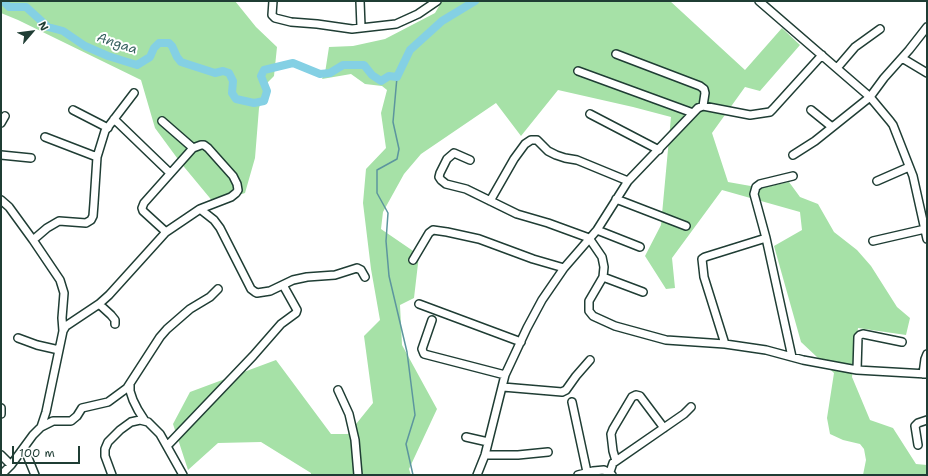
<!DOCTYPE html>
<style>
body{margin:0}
#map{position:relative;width:928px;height:476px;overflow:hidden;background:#fff;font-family:"Shantell Sans",sans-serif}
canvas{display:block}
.frame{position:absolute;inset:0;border:2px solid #1f3d34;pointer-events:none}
.north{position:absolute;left:12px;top:12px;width:40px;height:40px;-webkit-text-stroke:3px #fff;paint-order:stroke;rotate:62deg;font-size:11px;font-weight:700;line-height:16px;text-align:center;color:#1f3d34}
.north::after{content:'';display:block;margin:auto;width:14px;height:18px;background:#1f3d34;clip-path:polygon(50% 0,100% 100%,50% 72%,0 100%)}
.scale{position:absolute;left:12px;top:446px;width:68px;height:18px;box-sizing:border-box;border:2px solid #1f3d34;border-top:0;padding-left:5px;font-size:12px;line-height:14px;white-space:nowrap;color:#1f3d34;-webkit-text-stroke:3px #fff;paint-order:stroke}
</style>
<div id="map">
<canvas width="928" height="476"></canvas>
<div class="frame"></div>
<div class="north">N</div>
<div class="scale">100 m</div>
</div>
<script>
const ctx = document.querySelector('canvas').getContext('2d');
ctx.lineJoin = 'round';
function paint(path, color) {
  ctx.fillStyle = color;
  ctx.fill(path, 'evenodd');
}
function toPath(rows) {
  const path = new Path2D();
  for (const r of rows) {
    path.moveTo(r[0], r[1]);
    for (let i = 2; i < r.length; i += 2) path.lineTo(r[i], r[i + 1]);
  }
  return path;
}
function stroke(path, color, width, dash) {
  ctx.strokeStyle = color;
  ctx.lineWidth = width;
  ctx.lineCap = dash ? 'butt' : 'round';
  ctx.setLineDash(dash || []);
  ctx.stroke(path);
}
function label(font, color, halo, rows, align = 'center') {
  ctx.font = font + ' "Shantell Sans",sans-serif';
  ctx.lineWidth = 4;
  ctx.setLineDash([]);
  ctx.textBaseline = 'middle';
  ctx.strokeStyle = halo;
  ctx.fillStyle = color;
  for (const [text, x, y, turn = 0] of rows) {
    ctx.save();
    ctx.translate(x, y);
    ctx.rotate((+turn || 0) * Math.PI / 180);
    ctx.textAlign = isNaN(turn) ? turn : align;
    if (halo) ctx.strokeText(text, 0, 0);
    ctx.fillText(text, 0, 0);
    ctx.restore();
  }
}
paint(toPath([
 [1,1,235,1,256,27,277,47,274,76,267,83,259,108,255,158,245,193,214,203,180,162,155,128,141,80,18,20,1,13],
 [442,1,670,1,745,70,782,28,800,45,760,91,745,87,712,133,728,182,762,188,789,182,800,197,818,204,834,232,857,250,871,266,897,307,910,318,906,335,858,328,852,377,870,420,893,428,916,464,927,465,927,475,863,475,866,460,864,449,860,444,843,440,830,434,827,418,834,373,801,342,774,246,802,230,800,212,722,190,672,258,675,288,666,289,645,256,661,225,671,117,633,107,558,90,521,136,496,103,421,154,404,174,383,212,381,229,419,255,414,298,400,305,402,345,437,409,409,469,411,475,311,475,311,473,261,442,218,443,188,470,173,424,190,392,276,360,331,434,348,434,373,403,364,336,380,320,371,269,363,203,366,169,386,148,381,113,387,90,382,86,365,84,351,74,322,79,325,73,329,47,353,46,385,39,435,13]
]), '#a6e1a7');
stroke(toPath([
 [397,77,393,122,399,149,397,159,377,170,377,193,388,213,386,241,389,276,407,352,415,415,406,444,413,475]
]), '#5c959e', 1.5);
stroke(toPath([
 [3,1,9,7,26,7,48,27,63,31,85,46,108,56,137,65,150,57,154,48,159,43,169,43,172,46,177,57,181,62,215,73,223,71,229,73,233,81,232,93,236,99,254,103,264,101,267,91,261,76,264,70,293,63,320,74,330,73,343,65,364,65,372,75,381,81,389,76,397,77,410,50,442,21,475,1]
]), '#84d0e4', 8);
const minor = toPath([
 [273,1,272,15,275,18,291,22,317,24,352,29,396,24,418,14,437,1],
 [360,1,361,27],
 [759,1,870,97,890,121,893,125,913,176,927,239],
 [616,54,700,86,704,89,705,93,703,106],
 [902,58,927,73],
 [837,68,855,47,880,29],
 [578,71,693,113],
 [73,110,108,128],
 [811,110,832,127],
 [590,114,659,150],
 [114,119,170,173],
 [162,121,193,148],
 [1,123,5,116],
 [45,137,97,157],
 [1,155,31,158],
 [793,155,815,141,870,97,884,78,909,50,927,27],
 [470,160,454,153,447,159,440,173,439,177,441,180,446,184,466,189,517,214,548,223,589,238,602,257,604,267,603,277,589,301,589,311,593,316,615,326,666,340,725,344,766,350,803,360,857,370,927,374],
 [877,181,909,167],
 [616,199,686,226],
 [1,200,9,207,33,240,60,280,64,293,62,318,63,331,46,412,41,427],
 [490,201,514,159,525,144,531,140,537,140,548,151,556,155,565,158,577,160,628,181],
 [597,230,640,247],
 [166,232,143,211,142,208,144,203,193,148,201,145,204,145,208,148,233,176,237,184,238,190,236,193,231,197,200,209],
 [33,240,47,228,59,221,86,223,91,220,93,216,94,203,97,157,105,131,134,93],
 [873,241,925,229],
 [413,260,429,233,433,230,447,232,479,239,533,259,564,268],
 [603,277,643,292],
 [99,304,111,315,115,320,115,324],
 [419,304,521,342],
 [432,320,422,349,424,354,505,375],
 [63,331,66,326,99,304,109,295,166,232,200,209,214,220,220,228,251,289,255,292,257,293,270,291,293,280,307,277,335,275,357,268,361,270,365,277],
 [18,338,37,345,59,350],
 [725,344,704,277,702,259,705,257,766,238],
 [792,357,766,238,754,194,756,187,760,184,793,176],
 [857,370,858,337,860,335,863,334,902,342],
 [923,374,925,359,927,354],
 [130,385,130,391,133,400,138,410,145,421],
 [503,387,562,392,566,390,576,376,590,360],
 [338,390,349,414,355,440,358,475],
 [572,402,587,472],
 [1,408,1,414],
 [466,437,488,442],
 [918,445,915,426,918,423,927,420],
 [167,446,253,356,281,324,296,313,297,310,283,285],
 [24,448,35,475],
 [1,455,11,465],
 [485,455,518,455,548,452],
 [616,461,613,451,611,434,613,429,632,397,636,395,640,396,664,428],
 [610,472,613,463,616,461,684,414,691,407],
 [1,475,11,465,33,435,41,427,53,421,71,421,77,416,82,408,108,402,127,388,160,337,167,329,190,309,210,297,218,289],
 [112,475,105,456,105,449,108,442,120,430,131,422,140,420,148,422,160,434,183,475],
 [477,475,485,455,505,375,527,328,542,300,564,268,597,230,628,181,698,108,703,106,750,115,770,112,773,109,822,55],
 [578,475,593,471,604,470,612,475]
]);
stroke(minor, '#1f3d34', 10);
stroke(minor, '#fff', 7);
label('italic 13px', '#386260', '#fff', [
 ["Angaa",117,44,18]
]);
</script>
